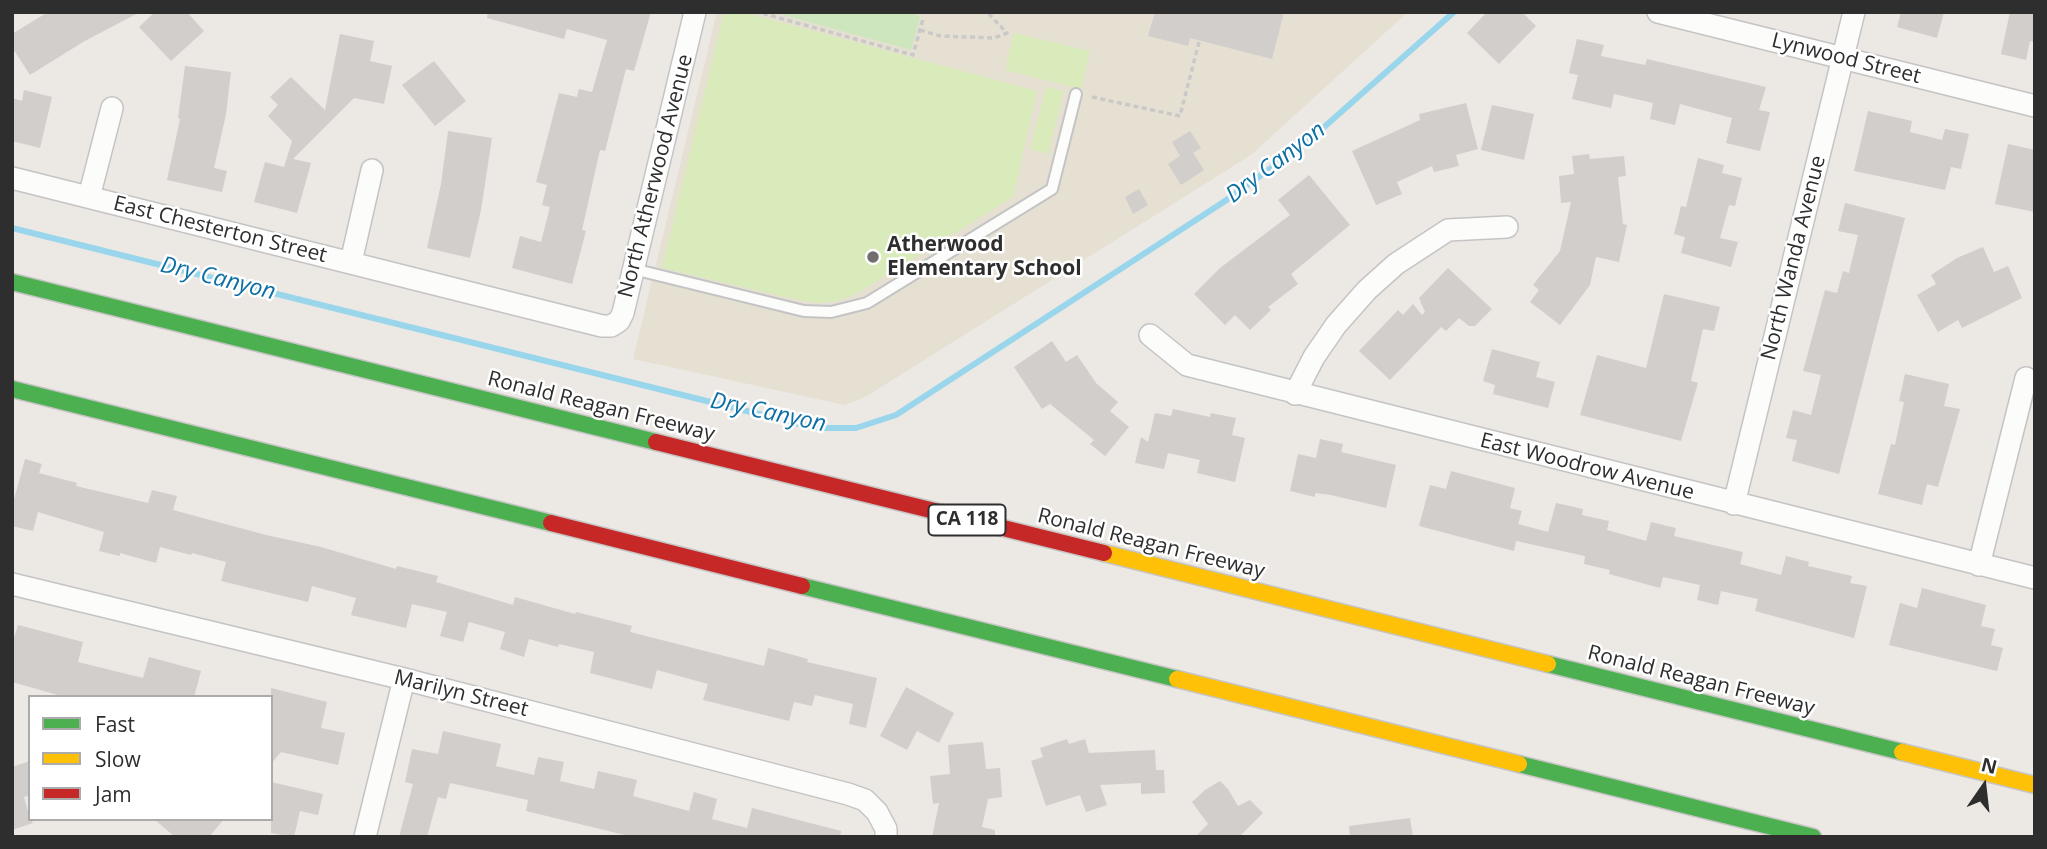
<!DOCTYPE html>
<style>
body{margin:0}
#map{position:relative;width:2047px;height:849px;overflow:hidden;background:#ece8e4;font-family:"Open Sans",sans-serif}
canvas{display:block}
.frame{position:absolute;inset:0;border:14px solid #2e2e2e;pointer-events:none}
.legend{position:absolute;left:28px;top:695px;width:245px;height:126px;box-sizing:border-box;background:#fff;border:2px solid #ababab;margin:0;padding:9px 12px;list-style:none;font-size:21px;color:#2e2e2e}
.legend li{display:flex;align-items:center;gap:14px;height:35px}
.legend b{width:35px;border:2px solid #ababab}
.north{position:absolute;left:1949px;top:751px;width:70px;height:70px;-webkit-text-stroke:5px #fff;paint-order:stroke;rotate:14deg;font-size:19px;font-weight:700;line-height:28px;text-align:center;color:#2e2e2e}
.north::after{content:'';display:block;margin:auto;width:24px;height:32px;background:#2e2e2e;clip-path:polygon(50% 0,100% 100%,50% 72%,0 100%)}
</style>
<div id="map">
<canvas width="2047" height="849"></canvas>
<div class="frame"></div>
<ul class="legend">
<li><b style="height:9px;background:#4caf50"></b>Fast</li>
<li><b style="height:9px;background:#ffc107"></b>Slow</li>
<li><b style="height:9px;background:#c62828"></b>Jam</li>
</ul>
<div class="north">N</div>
</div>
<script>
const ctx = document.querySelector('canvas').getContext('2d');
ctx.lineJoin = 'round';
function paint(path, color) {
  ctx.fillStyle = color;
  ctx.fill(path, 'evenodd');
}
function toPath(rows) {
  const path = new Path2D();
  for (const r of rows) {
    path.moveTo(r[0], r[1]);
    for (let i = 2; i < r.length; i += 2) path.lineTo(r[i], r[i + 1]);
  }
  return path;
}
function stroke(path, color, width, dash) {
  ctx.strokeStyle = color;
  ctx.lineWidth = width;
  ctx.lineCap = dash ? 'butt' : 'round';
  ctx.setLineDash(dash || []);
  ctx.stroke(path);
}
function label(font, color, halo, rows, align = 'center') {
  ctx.font = font + ' "Open Sans",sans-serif';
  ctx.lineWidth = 5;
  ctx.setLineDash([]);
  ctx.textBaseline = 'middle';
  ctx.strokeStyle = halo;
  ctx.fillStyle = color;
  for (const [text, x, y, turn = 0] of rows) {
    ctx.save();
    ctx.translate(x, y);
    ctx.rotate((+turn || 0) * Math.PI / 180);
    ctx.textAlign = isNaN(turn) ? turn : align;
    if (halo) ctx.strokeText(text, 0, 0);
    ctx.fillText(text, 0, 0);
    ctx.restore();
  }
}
paint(toPath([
 [717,12,1408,12,1251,155,867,396,845,405,633,359]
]), '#e6e0d3');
paint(toPath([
 [772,12,911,12,920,17,911,50]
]), '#cee6be');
paint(toPath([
 [724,12,743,12,1037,91,1013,197,858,293,838,301,818,303,794,299,662,268],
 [1014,33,1090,51,1081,89,1005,70],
 [1046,87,1064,91,1048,154,1030,149]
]), '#d9eabb');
stroke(toPath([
 [12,228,815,428,856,428,896,415,1222,203,1305,144,1454,12]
]), '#99d6ec', 6);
paint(toPath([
 [48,12,140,12,83,42,30,75,12,47,12,34],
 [155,12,187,12,204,31,171,61,139,27],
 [488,12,651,12,634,71,626,69,605,151,600,150,582,230,586,231,572,284,512,268,520,236,541,242,550,207,542,205,547,185,536,182,559,93,577,97,579,89,592,92,607,40,567,29,564,39,487,18],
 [1155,12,1284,12,1272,59,1190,38,1188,46,1148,36],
 [1487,12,1522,12,1536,26,1499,64,1467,33],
 [1901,12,1944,12,1937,38,1897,27],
 [2010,12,2035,12,2035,42,2030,41,2026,60,2001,54],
 [340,34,374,41,370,61,392,66,384,104,354,98,293,159,311,163,297,213,254,202,265,162,284,167,292,141,268,116,278,105,270,97,291,77,325,110],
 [1577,39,1604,45,1601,56,1645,65,1647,59,1766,87,1759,110,1770,112,1760,151,1726,143,1732,118,1680,104,1675,125,1650,119,1653,103,1614,94,1611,108,1572,99,1578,75,1569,73],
 [434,61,466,101,435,126,402,85],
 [185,66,231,72,226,114,214,168,227,171,222,192,167,180,180,119,178,118],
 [24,90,52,97,40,148,12,141,12,98,22,101],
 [1466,103,1478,149,1456,155,1459,166,1434,172,1432,166,1397,182,1402,194,1376,205,1352,151,1420,120,1419,114],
 [1492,105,1534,114,1524,160,1481,150],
 [1868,111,1912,121,1910,132,1942,140,1945,129,1969,134,1961,169,1951,167,1945,190,1854,171],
 [448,131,492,138,481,210,470,258,427,248,441,184],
 [1190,131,1201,148,1193,153,1204,170,1181,185,1168,164,1180,156,1172,142],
 [2008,144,2035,150,2035,212,1995,204],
 [1589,154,1590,159,1624,156,1626,176,1618,177,1623,224,1627,225,1619,262,1596,257,1590,285,1560,325,1530,302,1539,290,1533,285,1560,251,1571,202,1561,203,1559,176,1574,174,1572,156],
 [1698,158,1724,165,1722,173,1742,178,1735,206,1729,205,1720,238,1738,242,1731,267,1681,253,1685,237,1674,234,1681,206,1686,207],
 [1309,175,1350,225,1291,274,1298,284,1268,307,1271,310,1250,330,1235,315,1225,325,1194,294,1220,268,1290,215,1278,200],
 [1139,189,1148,205,1133,214,1125,197],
 [1845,203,1905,218,1839,474,1792,461,1797,440,1786,438,1793,410,1811,415,1821,375,1803,371,1825,290,1837,293,1843,271,1849,273,1858,235,1838,231],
 [1983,247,1994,272,2008,266,2022,298,1962,328,1958,320,1938,332,1917,295,1936,284,1931,275,1957,258],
 [1448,268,1492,309,1475,326,1469,326,1459,318,1446,331,1441,327,1390,380,1359,351,1398,310,1403,315,1413,304,1422,315,1425,312,1419,298],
 [1664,294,1720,307,1714,331,1703,329,1691,381,1698,383,1681,441,1580,415,1597,355,1646,368],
 [1052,341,1066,362,1077,355,1096,383,1118,402,1110,411,1129,427,1105,456,1090,444,1094,440,1050,404,1042,409,1014,367],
 [1492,349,1540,362,1536,377,1555,382,1548,408,1493,394,1495,385,1483,381],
 [1905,374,1949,384,1944,406,1960,409,1938,487,1927,484,1922,505,1878,494,1891,444,1895,445,1904,402,1899,401],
 [1173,409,1210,417,1211,413,1236,418,1232,435,1245,438,1235,482,1197,473,1200,460,1168,453,1164,469,1135,463,1141,437,1148,442,1155,413,1171,416],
 [1320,439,1343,444,1341,452,1396,465,1386,508,1331,495,1315,493,1315,497,1290,491,1298,454,1316,458],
 [25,459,42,464,39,473,77,483,76,486,148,503,152,490,177,496,173,510,266,535,321,547,396,569,397,566,438,576,436,582,513,605,515,597,575,614,576,612,632,626,630,632,764,666,768,648,808,659,807,662,877,678,866,728,849,724,853,704,815,695,812,706,794,702,789,721,703,700,708,684,657,670,652,689,590,673,594,652,559,644,558,647,529,639,524,657,500,649,505,632,469,622,463,642,440,636,447,612,412,604,406,628,351,615,356,598,312,586,308,602,221,581,226,562,192,553,191,555,160,547,156,563,120,553,120,556,99,551,104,532,38,512,33,531,12,526,12,507],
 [1451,471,1515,488,1510,508,1522,511,1518,524,1548,532,1556,503,1583,509,1582,515,1609,521,1607,530,1646,541,1651,522,1676,528,1674,536,1743,552,1740,564,1781,575,1786,556,1809,562,1808,566,1852,576,1850,583,1867,586,1854,638,1755,611,1758,599,1721,591,1718,605,1697,600,1700,585,1663,577,1660,588,1609,574,1610,570,1584,564,1585,556,1516,541,1514,551,1419,526,1430,485,1446,489],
 [1922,588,1986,605,1981,626,1995,629,1991,645,2003,648,1997,671,1889,645,1900,603,1917,608],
 [18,625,83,642,78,662,143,678,149,657,201,671,194,697,65,697,12,682,12,644],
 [906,687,954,713,939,743,917,731,907,750,880,736],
 [271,688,327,702,321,728,345,733,338,765,281,752,271,764],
 [443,731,501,744,496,766,534,775,538,757,564,762,560,781,594,789,598,771,637,780,633,796,689,811,694,792,717,799,712,819,747,828,752,808,841,831,840,837,633,837,526,811,528,800,450,783,446,799,438,797,427,837,399,837,413,784,405,782,412,749,438,754],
 [1067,739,1069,744,1085,739,1089,753,1155,750,1156,770,1164,770,1165,793,1141,794,1141,783,1100,785,1107,805,1086,812,1080,795,1046,806,1031,761,1043,757,1040,748],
 [983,742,986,769,1000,768,1002,797,988,799,982,827,995,830,995,837,932,837,939,803,933,804,930,776,950,774,948,745],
 [30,761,30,795,24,797,30,819,33,823,12,830,12,767],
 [1220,781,1228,789,1238,806,1250,800,1263,813,1239,837,1195,837,1208,824,1192,802,1205,790],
 [271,782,323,794,318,815,300,811,294,837,271,833],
 [1410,818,1413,837,1350,837,1349,826],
 [154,819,224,819,209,837,175,837]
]), '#d1cecb');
const lane = toPath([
 [633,269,804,311,831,312,867,303,1052,189,1076,94]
]);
const street = toPath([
 [1658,12,2035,106],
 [12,178,602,326,611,326,619,321,623,313,695,12],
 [89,197,112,108],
 [351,262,372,170],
 [1150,335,1187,365,2035,578],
 [1295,394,1314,357,1336,325,1367,290,1396,264,1448,230,1507,227],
 [1734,504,1854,12],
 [1979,565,2026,378],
 [12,584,404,679,848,794,865,800,877,812,886,829,886,837],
 [365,837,404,679]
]);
const fast = toPath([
 [12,282,656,442],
 [12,389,551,523],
 [802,586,1177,679],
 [1548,664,1902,752],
 [1519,764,1813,837]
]);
const slow = toPath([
 [1104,553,1548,664],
 [1177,679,1519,764],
 [1902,752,2035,785]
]);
const jam = toPath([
 [656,442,1104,553],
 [551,523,802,586]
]);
stroke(lane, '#c5c4c5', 14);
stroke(street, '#c5c4c5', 24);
stroke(fast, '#c6c5c4', 19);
stroke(slow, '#c6c5c4', 19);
stroke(jam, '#c6c5c4', 19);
stroke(toPath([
 [764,12,765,14,913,55,923,19],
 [920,30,940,36,994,38,1007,33,987,12],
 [1092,97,1180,116,1199,42]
]), '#c9c9c8', 3.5, [5, 3.5]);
stroke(lane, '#fcfcfb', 10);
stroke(street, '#fcfcfb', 21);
stroke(fast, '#4caf50', 16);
stroke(slow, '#ffc107', 16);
stroke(jam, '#c62828', 16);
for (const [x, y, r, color] of [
 [873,257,7,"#706f6e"]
]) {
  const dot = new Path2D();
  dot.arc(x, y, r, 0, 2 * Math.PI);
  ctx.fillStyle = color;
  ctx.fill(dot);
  stroke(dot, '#fff', 2.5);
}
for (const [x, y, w] of [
 [967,520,77]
]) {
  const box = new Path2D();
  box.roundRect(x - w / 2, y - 15.5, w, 31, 5);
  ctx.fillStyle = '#fff';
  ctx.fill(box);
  stroke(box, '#2e2e2e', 2);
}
label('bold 19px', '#2e2e2e', null, [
 ["CA 118",967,520]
]);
label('21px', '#2e2e2e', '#fff', [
 ["Lynwood Street",1846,59,14],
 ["North Atherwood Avenue",656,176,-76],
 ["East Chesterton Street",220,230,14],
 ["North Wanda Avenue",1794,258,-76],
 ["Ronald Reagan Freeway",601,407,14],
 ["East Woodrow Avenue",1587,467,14],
 ["Ronald Reagan Freeway",1151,544,14],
 ["Ronald Reagan Freeway",1701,681,14],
 ["Marilyn Street",461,694,14]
]);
label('bold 21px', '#2e2e2e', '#fff', [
 ["Atherwood",887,245],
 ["Elementary School",887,269]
], 'left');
label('italic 23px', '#0d6fa3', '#fff', [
 ["Dry Canyon",1276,163,-37],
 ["Dry Canyon",218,279,14],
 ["Dry Canyon",768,413,12]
]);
</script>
